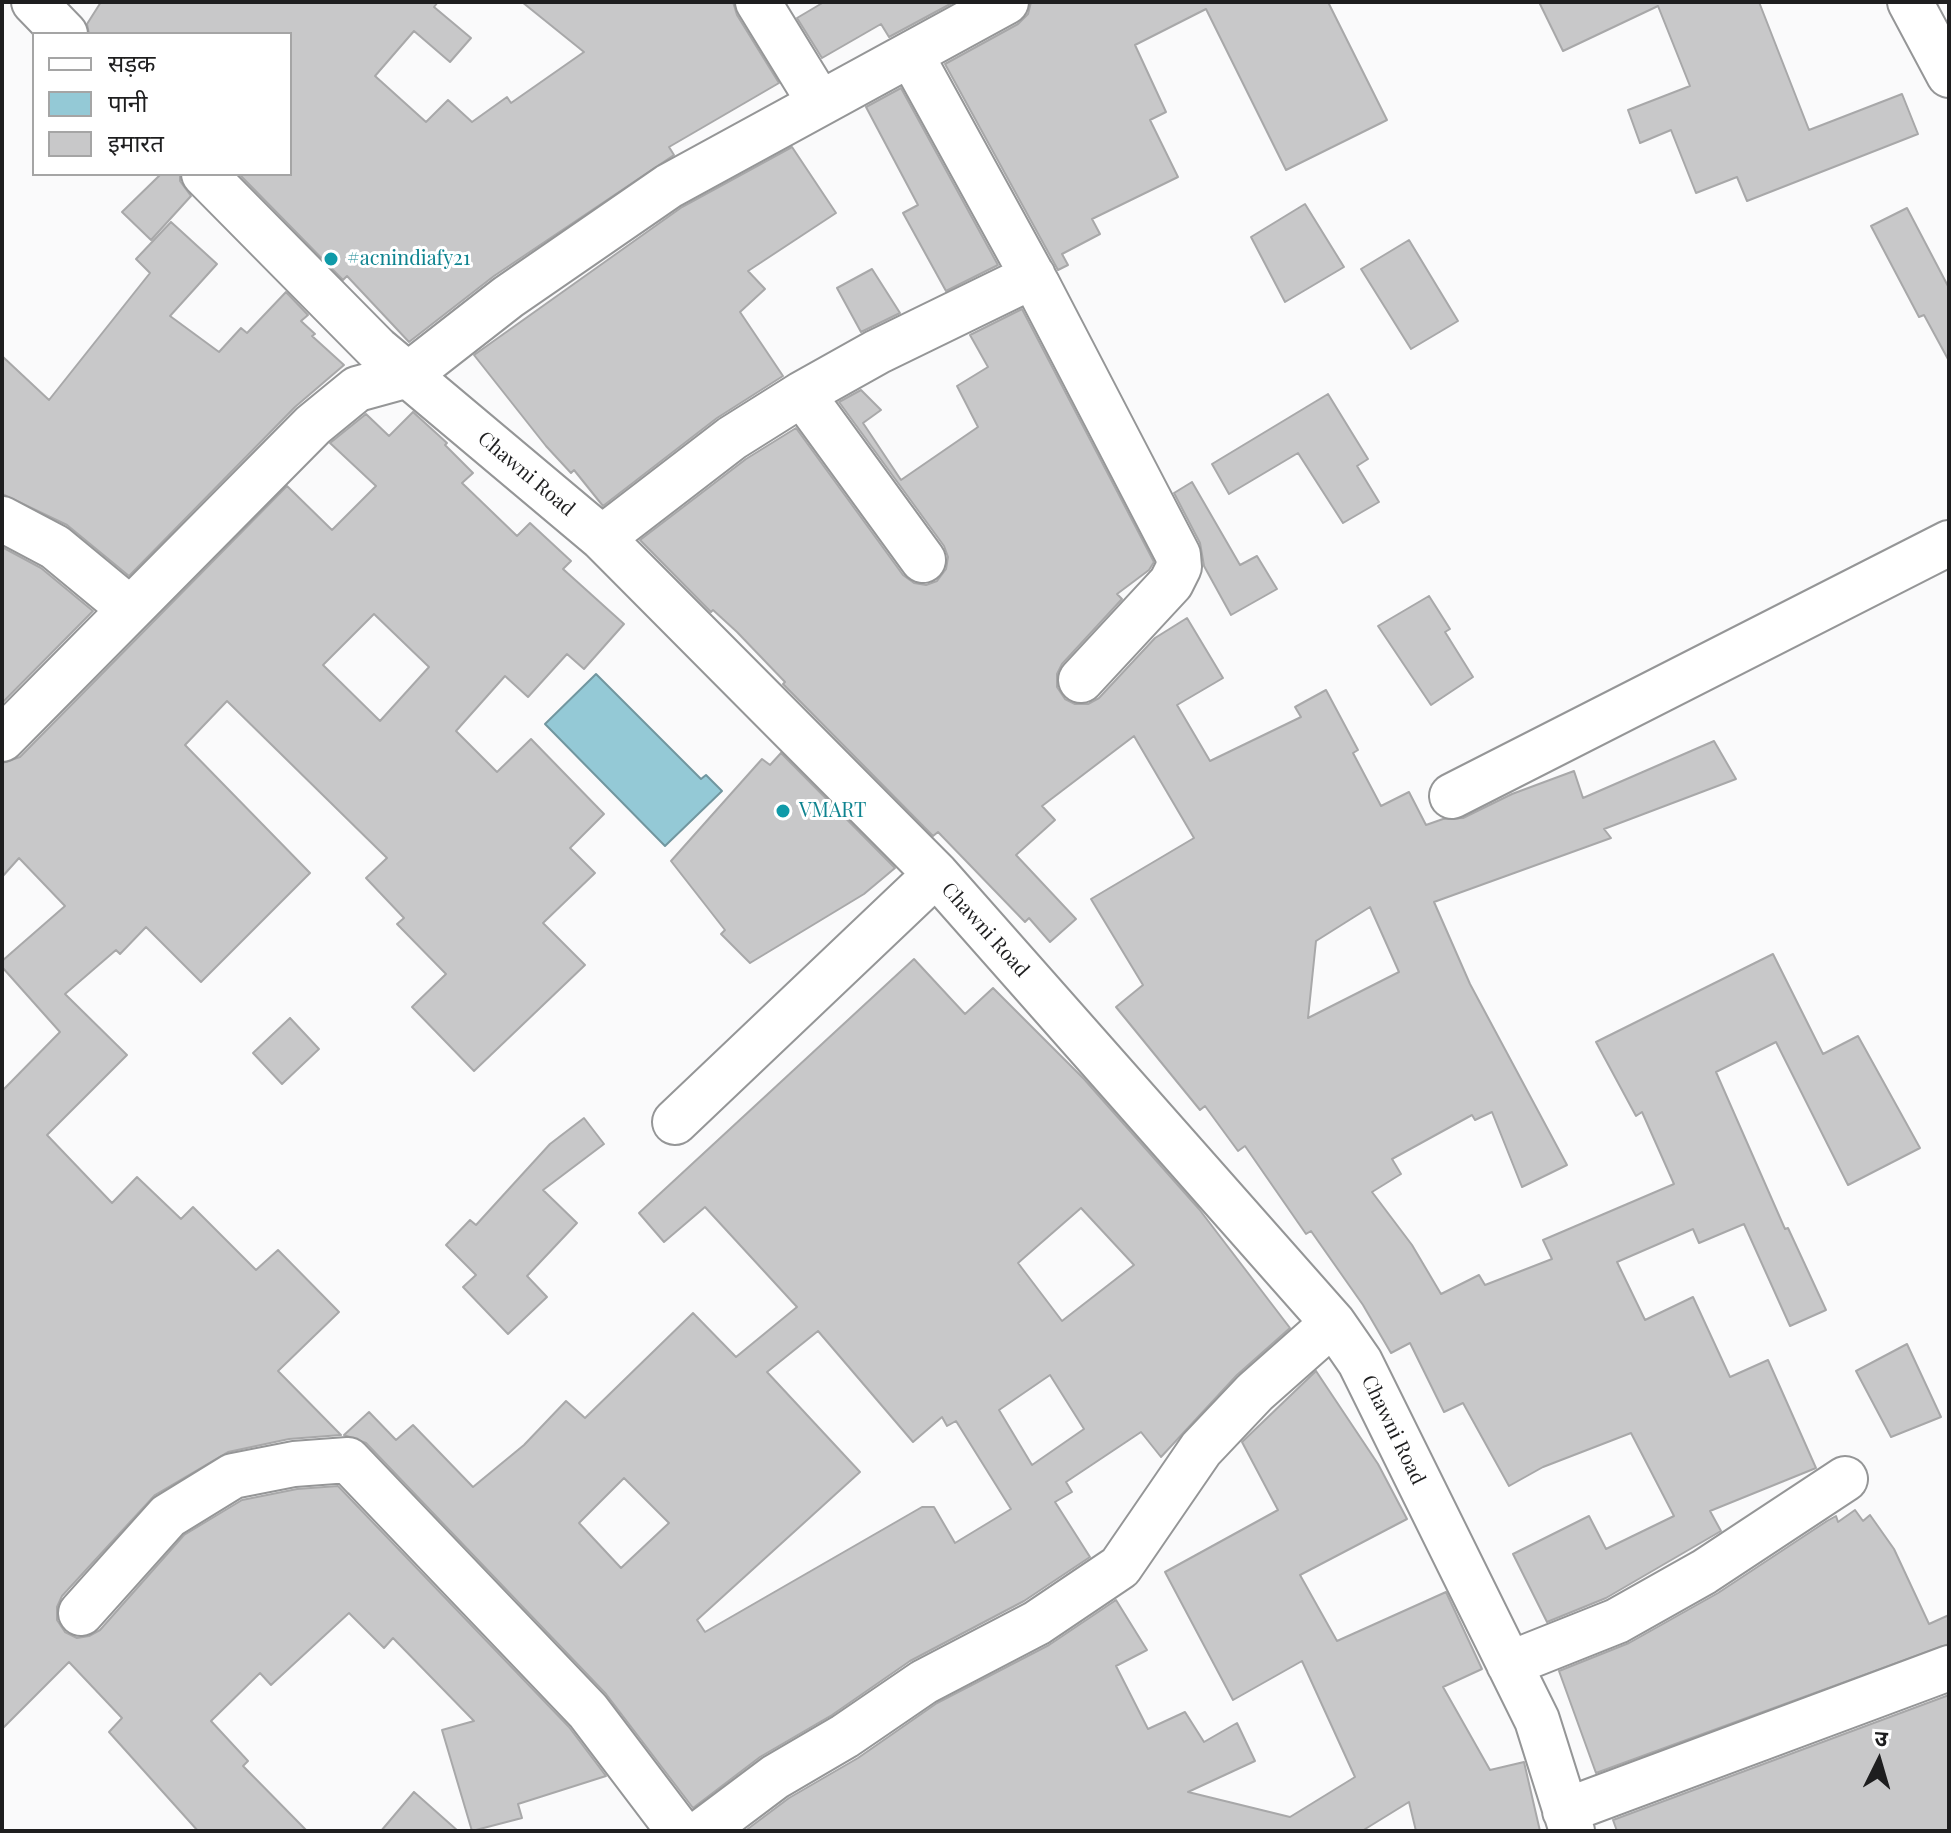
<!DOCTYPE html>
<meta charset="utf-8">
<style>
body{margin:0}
#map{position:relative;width:1951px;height:1833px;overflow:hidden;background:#fafafb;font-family:"Playfair Display","Noto Sans Devanagari",serif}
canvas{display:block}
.frame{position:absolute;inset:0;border:4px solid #1e1e1f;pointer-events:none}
.legend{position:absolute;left:32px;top:32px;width:260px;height:144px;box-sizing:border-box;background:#fff;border:2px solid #a5a5a5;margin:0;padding:10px 14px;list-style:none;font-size:24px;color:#1e1e1f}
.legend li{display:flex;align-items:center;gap:16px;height:40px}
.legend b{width:40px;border:2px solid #a5a5a5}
.north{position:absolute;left:1839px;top:1721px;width:80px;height:80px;-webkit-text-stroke:6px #fff;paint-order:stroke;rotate:5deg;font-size:22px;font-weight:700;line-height:32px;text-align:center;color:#1e1e1f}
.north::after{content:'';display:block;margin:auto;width:28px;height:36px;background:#1e1e1f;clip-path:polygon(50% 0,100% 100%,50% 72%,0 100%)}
</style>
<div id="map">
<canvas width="1951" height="1833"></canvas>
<div class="frame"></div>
<ul class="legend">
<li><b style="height:10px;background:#fff"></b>सड़क</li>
<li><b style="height:22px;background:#94c9d6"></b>पानी</li>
<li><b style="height:22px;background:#c8c8c9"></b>इमारत</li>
</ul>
<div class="north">उ</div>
</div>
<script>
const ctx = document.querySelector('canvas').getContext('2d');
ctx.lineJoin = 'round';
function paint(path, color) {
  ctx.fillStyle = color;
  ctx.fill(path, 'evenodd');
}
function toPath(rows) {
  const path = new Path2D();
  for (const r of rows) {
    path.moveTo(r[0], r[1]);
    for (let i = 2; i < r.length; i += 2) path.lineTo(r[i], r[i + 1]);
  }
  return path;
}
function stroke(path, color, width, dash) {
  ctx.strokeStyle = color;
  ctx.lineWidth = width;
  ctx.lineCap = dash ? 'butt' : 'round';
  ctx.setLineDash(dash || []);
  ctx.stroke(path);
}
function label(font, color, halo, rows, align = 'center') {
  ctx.font = font + ' "Playfair Display",serif';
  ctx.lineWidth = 6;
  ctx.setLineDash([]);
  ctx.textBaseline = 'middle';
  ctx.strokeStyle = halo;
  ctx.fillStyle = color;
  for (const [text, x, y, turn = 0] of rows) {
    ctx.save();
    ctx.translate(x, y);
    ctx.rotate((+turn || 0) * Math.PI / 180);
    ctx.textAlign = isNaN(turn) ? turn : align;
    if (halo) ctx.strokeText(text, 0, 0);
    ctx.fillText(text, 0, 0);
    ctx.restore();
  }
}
const water = toPath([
 [596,674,701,779,706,775,722,791,665,846,545,724,596,674]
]);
paint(water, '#94c9d6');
stroke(water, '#71969f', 2);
const building = toPath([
 [101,2,438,2,434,7,471,38,450,62,414,31,375,76,426,122,448,100,472,122,507,97,511,103,584,52,522,2,733,2,737,15,779,83,669,147,674,155,494,276,409,342,347,276,343,280,239,174,290,174,290,34,89,34,87,24,101,2],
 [824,2,954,2,889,37,881,24,822,58,797,18,824,2],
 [1031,2,1328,2,1387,120,1286,170,1206,9,1135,45,1166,112,1150,120,1178,177,1092,219,1100,234,1062,254,1068,265,1058,270,945,64,1018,24,1028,14,1031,2],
 [1539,2,1759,2,1809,130,1902,94,1918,134,1747,201,1737,177,1696,193,1671,130,1640,143,1628,110,1690,86,1658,6,1563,51,1539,2],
 [901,88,998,265,946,291,903,213,918,205,866,107,901,88],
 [792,147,836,213,748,271,765,289,740,312,783,376,717,418,603,506,574,470,571,473,546,446,474,355,682,207,792,147],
 [161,174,180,174,180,181,191,196,151,240,122,212,161,174],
 [1305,204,1344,267,1285,302,1251,237,1305,204],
 [1907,208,1949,288,1949,361,1924,315,1919,317,1871,226,1907,208],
 [171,222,217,264,170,316,219,352,241,328,247,333,286,292,308,315,301,321,315,334,312,336,344,365,295,407,129,576,67,525,2,494,2,356,49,400,150,273,136,259,171,222],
 [1409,240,1458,321,1411,349,1361,269,1409,240],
 [872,269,900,313,861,332,837,288,872,269],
 [1022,309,1154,562,1149,570,1117,594,1122,599,1062,664,1057,674,1057,687,1065,699,1075,704,1088,704,1099,698,1155,638,1187,618,1223,678,1177,705,1210,761,1301,717,1295,707,1326,690,1358,750,1353,753,1381,806,1409,792,1426,825,1443,819,1463,818,1512,794,1574,771,1583,798,1714,741,1736,779,1604,829,1611,838,1434,902,1470,984,1567,1165,1522,1187,1492,1112,1475,1120,1472,1115,1392,1159,1401,1174,1372,1192,1412,1245,1441,1294,1479,1275,1485,1285,1552,1259,1543,1240,1674,1184,1642,1112,1636,1116,1596,1042,1773,954,1823,1054,1858,1036,1920,1148,1848,1185,1776,1042,1716,1072,1785,1229,1788,1228,1826,1310,1790,1326,1744,1224,1699,1243,1693,1229,1617,1262,1645,1320,1693,1297,1730,1377,1768,1360,1816,1468,1710,1511,1721,1531,1606,1598,1547,1622,1513,1554,1589,1516,1606,1549,1674,1516,1631,1433,1543,1467,1509,1486,1463,1403,1444,1412,1410,1343,1391,1353,1363,1305,1311,1231,1306,1234,1245,1146,1238,1151,1205,1106,1200,1110,1116,1007,1143,985,1091,899,1194,838,1134,736,1042,806,1055,820,1016,855,1076,919,1050,942,1029,918,1025,922,938,832,933,836,783,684,785,682,737,632,713,610,711,612,640,540,746,459,796,428,903,575,914,583,926,585,937,581,946,569,948,557,944,546,839,402,861,390,881,410,863,423,901,480,978,427,957,386,988,367,970,335,1022,309],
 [1370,907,1399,972,1308,1018,1316,941,1370,907],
 [1328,394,1368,459,1357,466,1379,502,1343,523,1298,453,1229,494,1212,464,1328,394],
 [413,412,447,443,445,445,473,473,462,483,517,536,530,523,571,561,563,569,624,624,584,669,567,654,528,697,505,676,456,731,497,772,531,739,604,814,570,848,595,873,543,923,585,965,474,1071,412,1007,446,974,397,924,404,918,366,878,387,858,227,701,185,745,310,873,201,982,146,927,120,954,116,950,65,994,127,1055,47,1135,112,1203,137,1177,181,1219,193,1207,256,1270,278,1250,339,1312,278,1371,341,1435,289,1439,228,1452,155,1495,62,1596,57,1607,57,1620,65,1632,77,1638,89,1636,100,1630,184,1535,242,1500,297,1489,338,1486,569,1727,606,1776,518,1804,522,1818,472,1831,442,1730,474,1721,393,1638,384,1648,349,1613,271,1685,260,1673,211,1721,248,1761,243,1766,307,1831,198,1831,109,1732,122,1718,69,1662,2,1729,2,1091,60,1032,2,967,2,961,65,906,19,858,2,877,2,763,20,757,287,486,332,530,376,486,330,443,366,414,389,436,413,412],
 [374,614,429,667,380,721,323,665,374,614],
 [1192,482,1240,565,1257,556,1277,589,1231,615,1204,566,1200,543,1174,493,1192,482],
 [2,547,41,568,93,611,2,703,2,547],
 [1429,596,1450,629,1445,632,1473,677,1431,705,1378,626,1429,596],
 [781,753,895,868,864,894,750,963,721,934,725,930,671,861,762,759,770,765,781,753],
 [914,959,965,1014,993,988,1084,1079,1199,1209,1290,1328,1237,1375,1161,1457,1141,1432,1066,1482,1072,1492,1055,1502,1090,1557,1024,1601,910,1661,832,1715,760,1757,693,1808,606,1694,366,1443,344,1435,369,1412,396,1440,413,1425,473,1487,524,1445,566,1401,585,1418,693,1313,736,1357,797,1307,705,1207,664,1242,639,1213,914,959],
 [1081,1208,1134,1265,1062,1321,1018,1263,1081,1208],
 [818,1331,913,1442,942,1417,947,1426,956,1421,1011,1509,955,1543,934,1507,922,1507,705,1632,697,1620,860,1472,767,1372,818,1331],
 [1050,1375,1084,1429,1032,1465,999,1410,1050,1375],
 [624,1478,669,1523,621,1568,579,1523,624,1478],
 [290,1018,319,1049,282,1084,253,1053,290,1018],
 [584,1118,604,1144,543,1190,577,1223,527,1276,547,1297,508,1334,463,1287,476,1275,446,1245,470,1220,476,1225,550,1144,584,1118],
 [1907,1344,1941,1417,1891,1437,1856,1371,1907,1344],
 [1316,1371,1378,1464,1407,1519,1300,1575,1337,1641,1446,1592,1482,1669,1443,1687,1490,1770,1524,1762,1540,1831,1416,1831,1409,1802,1362,1831,745,1831,789,1798,858,1758,937,1703,1049,1645,1116,1600,1147,1650,1116,1666,1148,1729,1185,1712,1204,1742,1237,1723,1255,1761,1188,1792,1290,1817,1355,1777,1302,1661,1233,1700,1165,1572,1278,1510,1242,1442,1316,1371],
 [1855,1510,1863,1521,1870,1515,1894,1549,1929,1624,1949,1615,1949,1644,1596,1773,1559,1671,1629,1643,1718,1593,1827,1521,1836,1516,1838,1522,1855,1510],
 [1949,1695,1949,1831,1617,1831,1613,1820,1949,1695],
 [414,1792,458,1831,381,1831,414,1792]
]);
paint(building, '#c8c8c9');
stroke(building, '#a8a8a9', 2);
const minor = toPath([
 [34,2,65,34],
 [758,2,820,103],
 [911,55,1037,284,1178,555,1179,567,1171,583,1081,680],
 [204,174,377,349,602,538,936,874,1333,1323,1360,1362,1537,1720,1572,1831],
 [802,394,923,560],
 [2,519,55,547,130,609],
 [602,538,732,438,802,394,877,352,1033,276],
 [2,739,313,425,357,389,408,375,508,297,669,186,1006,2],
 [1452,796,1949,543],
 [675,1122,936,874],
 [81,1613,168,1516,233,1476,294,1464,348,1460,588,1711,679,1831],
 [1509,1664,1617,1621,1704,1572,1845,1479],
 [1565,1811,1949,1668],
 [703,1831,775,1777,845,1736,924,1682,1037,1623,1120,1567,1201,1449,1255,1392,1333,1323]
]);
const major = toPath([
 [1910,2,1949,75]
]);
stroke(minor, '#959697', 48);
stroke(major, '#959697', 48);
stroke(minor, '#fff', 44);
stroke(major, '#fff', 44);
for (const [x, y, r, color] of [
 [331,259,8,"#0f9aa8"],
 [783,811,8,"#0f9aa8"]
]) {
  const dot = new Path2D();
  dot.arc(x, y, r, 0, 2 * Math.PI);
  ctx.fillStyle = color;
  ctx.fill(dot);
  stroke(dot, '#fff', 3);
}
label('20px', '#0d838f', '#fff', [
 ["#acnindiafy21",347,259],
 ["VMART",799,811]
], 'left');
label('20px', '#1e1e1f', '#fff', [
 ["Chawni Road",526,474,40],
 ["Chawni Road",985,930,48],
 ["Chawni Road",1393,1430,64]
]);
</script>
